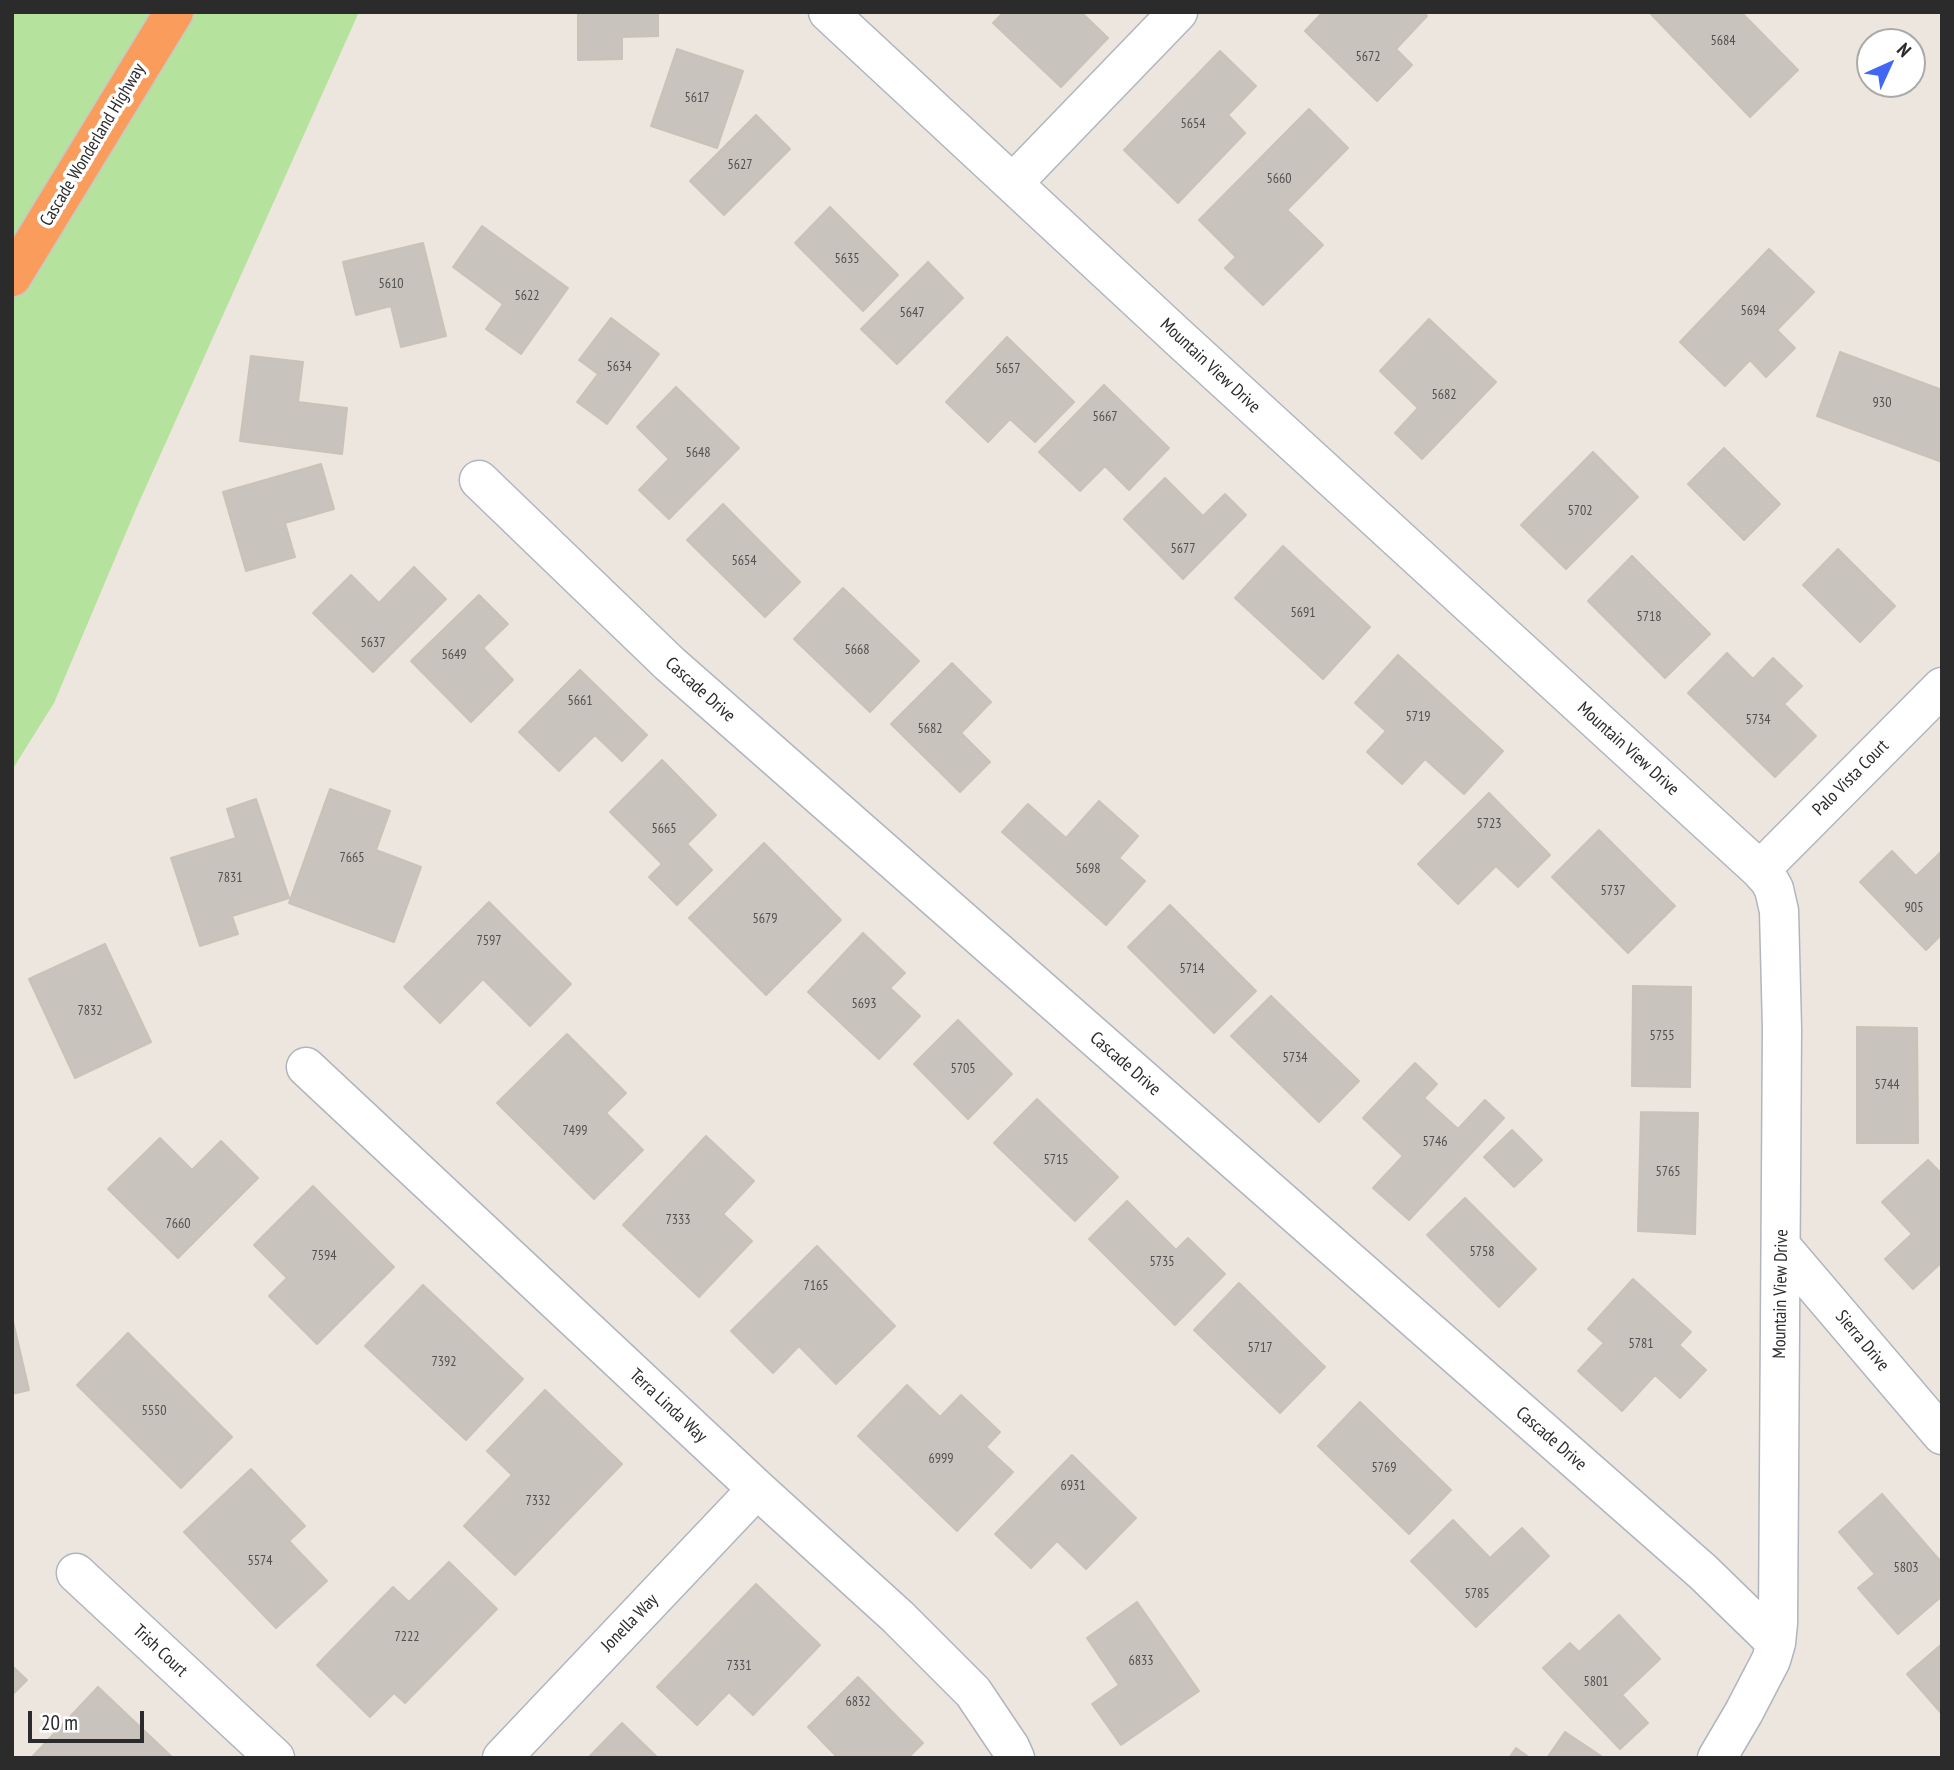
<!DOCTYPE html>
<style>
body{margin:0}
#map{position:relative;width:1954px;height:1770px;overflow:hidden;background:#ede6de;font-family:"PT Sans Narrow",sans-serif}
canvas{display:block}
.frame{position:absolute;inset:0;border:14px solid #2b2b2b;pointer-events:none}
.north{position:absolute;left:1856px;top:28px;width:70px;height:70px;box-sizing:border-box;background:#fff;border:2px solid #aaa;border-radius:50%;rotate:45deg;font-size:19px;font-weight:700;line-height:28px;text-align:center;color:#2b2b2b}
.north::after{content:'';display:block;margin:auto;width:24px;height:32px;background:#4267f5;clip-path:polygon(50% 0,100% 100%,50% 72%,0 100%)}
.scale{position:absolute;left:28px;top:1711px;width:116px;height:32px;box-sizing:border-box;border:4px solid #2b2b2b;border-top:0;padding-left:9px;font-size:21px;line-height:24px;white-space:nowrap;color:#2b2b2b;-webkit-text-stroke:5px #fff;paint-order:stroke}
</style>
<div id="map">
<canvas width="1954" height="1770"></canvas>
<div class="frame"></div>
<div class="north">N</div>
<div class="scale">20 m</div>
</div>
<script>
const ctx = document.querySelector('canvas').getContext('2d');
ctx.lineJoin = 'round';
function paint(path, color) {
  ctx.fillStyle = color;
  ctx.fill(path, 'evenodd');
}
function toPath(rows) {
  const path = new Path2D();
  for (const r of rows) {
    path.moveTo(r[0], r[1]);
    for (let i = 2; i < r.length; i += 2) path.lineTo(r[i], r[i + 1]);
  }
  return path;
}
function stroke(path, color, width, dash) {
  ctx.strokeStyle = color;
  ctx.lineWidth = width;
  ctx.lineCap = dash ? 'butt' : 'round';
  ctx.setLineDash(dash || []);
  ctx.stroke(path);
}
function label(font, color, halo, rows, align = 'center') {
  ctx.font = font + ' "PT Sans Narrow",sans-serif';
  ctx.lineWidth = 7;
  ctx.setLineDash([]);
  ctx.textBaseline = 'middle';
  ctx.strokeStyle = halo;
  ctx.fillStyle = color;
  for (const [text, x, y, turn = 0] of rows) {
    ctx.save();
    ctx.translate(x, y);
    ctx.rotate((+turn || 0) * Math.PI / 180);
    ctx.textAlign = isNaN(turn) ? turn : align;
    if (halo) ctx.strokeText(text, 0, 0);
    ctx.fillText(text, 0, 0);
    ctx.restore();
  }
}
paint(toPath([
 [12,12,359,12,136,509,54,703,12,770]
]), '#b5e29c');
const building = toPath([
 [578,12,658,12,658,36,622,37,622,59,578,60,578,12],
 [1004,12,1081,12,1108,38,1061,87,993,23,1004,12],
 [1323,12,1423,12,1427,16,1396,49,1412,65,1377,101,1305,31,1323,12],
 [1649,12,1741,12,1798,70,1750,117,1649,12],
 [677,49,743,71,717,148,651,126,677,49],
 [1220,51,1256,86,1228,115,1245,133,1178,203,1124,150,1220,51],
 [1309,109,1348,148,1287,210,1323,245,1263,305,1225,268,1236,257,1199,220,1309,109],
 [756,115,790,149,724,215,690,181,756,115],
 [830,207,898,275,863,311,795,243,830,207],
 [482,226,568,288,521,354,486,329,503,304,453,267,482,226],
 [423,243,446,336,401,347,391,306,356,315,343,262,423,243],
 [1769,249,1814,292,1777,330,1795,348,1766,377,1750,360,1725,386,1680,342,1769,249],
 [928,262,963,298,897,364,861,329,928,262],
 [611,318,659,354,607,424,577,402,598,374,579,360,611,318],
 [1429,319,1496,382,1422,459,1395,433,1418,408,1380,371,1429,319],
 [1007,337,1074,402,1035,442,1010,419,988,442,946,402,1007,337],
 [1840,352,1942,390,1942,462,1817,416,1840,352],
 [251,356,303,362,298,402,347,408,342,454,240,441,251,356],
 [1104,385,1169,448,1129,490,1105,466,1080,491,1039,452,1104,385],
 [676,387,739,448,669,519,639,490,669,459,637,427,676,387],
 [1724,448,1780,504,1744,540,1688,484,1724,448],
 [1593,452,1638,497,1566,569,1521,525,1593,452],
 [321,464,334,509,285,523,295,557,246,571,223,492,321,464],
 [1165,478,1203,516,1225,494,1246,515,1183,579,1124,519,1165,478],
 [723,504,800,582,765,617,687,540,723,504],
 [1283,546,1370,627,1323,679,1235,598,1283,546],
 [1838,549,1895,606,1860,642,1803,585,1838,549],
 [1632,556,1710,634,1665,678,1588,601,1632,556],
 [414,567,446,599,373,672,313,613,351,575,379,603,414,567],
 [843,588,919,661,870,712,794,639,843,588],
 [479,595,508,624,483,648,513,680,471,722,411,661,479,595],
 [1727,653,1753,679,1773,658,1802,686,1784,704,1816,736,1775,777,1688,693,1727,653],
 [1398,655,1503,751,1464,794,1425,759,1402,784,1367,752,1386,731,1355,703,1398,655],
 [952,663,991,702,961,733,990,762,960,792,891,724,952,663],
 [580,670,647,735,622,761,595,735,559,771,519,732,580,670],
 [662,760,716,815,687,844,712,870,677,905,649,877,662,864,610,812,662,760],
 [330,789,390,811,376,850,421,867,394,942,289,903,330,789],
 [1489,793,1550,855,1518,887,1496,866,1458,904,1418,864,1489,793],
 [256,799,289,898,232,916,238,934,200,946,171,858,236,838,227,809,256,799],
 [1099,801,1138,836,1119,858,1145,881,1106,925,1002,832,1028,804,1066,838,1099,801],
 [1599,830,1675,906,1628,953,1552,877,1599,830],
 [764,843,841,920,766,995,689,918,764,843],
 [1892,851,1916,876,1942,851,1942,934,1926,950,1860,882,1892,851],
 [489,902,571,984,530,1026,483,979,440,1023,404,987,489,902],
 [1170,905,1256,991,1214,1033,1128,947,1170,905],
 [863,933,905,973,890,988,920,1016,879,1059,808,992,863,933],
 [105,944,151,1042,75,1078,29,979,105,944],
 [1633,986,1691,987,1690,1087,1632,1086,1633,986],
 [1271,996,1359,1081,1319,1122,1231,1036,1271,996],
 [958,1020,1012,1074,968,1119,914,1064,958,1020],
 [1857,1027,1917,1028,1918,1143,1857,1143,1857,1027],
 [567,1034,626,1093,606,1113,643,1150,594,1199,497,1103,567,1034],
 [1415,1063,1437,1084,1424,1098,1458,1129,1485,1100,1504,1118,1409,1220,1373,1188,1403,1156,1363,1118,1415,1063],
 [1037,1099,1118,1177,1075,1221,994,1143,1037,1099],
 [1641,1112,1698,1113,1695,1234,1638,1231,1641,1112],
 [1512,1130,1542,1160,1514,1187,1484,1157,1512,1130],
 [706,1136,754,1181,723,1214,752,1241,699,1297,623,1225,706,1136],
 [160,1138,192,1170,221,1141,258,1178,178,1258,108,1189,160,1138],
 [1928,1160,1942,1174,1942,1262,1913,1289,1885,1259,1912,1234,1882,1202,1928,1160],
 [313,1186,394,1267,317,1344,269,1296,287,1278,254,1245,313,1186],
 [1465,1198,1536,1269,1499,1307,1427,1235,1465,1198],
 [1127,1201,1176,1250,1188,1238,1225,1274,1175,1325,1089,1239,1127,1201],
 [817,1246,895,1326,836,1384,799,1346,773,1373,731,1331,817,1246],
 [1633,1279,1691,1332,1679,1345,1706,1370,1680,1398,1655,1375,1622,1411,1578,1371,1604,1343,1588,1329,1633,1279],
 [1239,1283,1325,1367,1280,1413,1194,1330,1239,1283],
 [423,1285,523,1379,466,1440,365,1346,423,1285],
 [12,1317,29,1390,12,1394,12,1317],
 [128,1333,232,1437,181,1488,77,1385,128,1333],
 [907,1385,940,1417,961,1395,1000,1432,986,1447,1013,1472,957,1531,858,1436,907,1385],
 [545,1390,622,1464,515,1575,464,1526,512,1475,487,1451,545,1390],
 [1360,1402,1451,1490,1409,1534,1318,1446,1360,1402],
 [1072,1455,1136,1518,1086,1569,1057,1541,1031,1568,995,1534,1072,1455],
 [251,1469,305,1526,289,1541,327,1581,276,1628,184,1532,251,1469],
 [1882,1494,1942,1563,1942,1596,1898,1634,1858,1588,1875,1574,1839,1532,1882,1494],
 [1453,1520,1490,1558,1522,1528,1549,1556,1476,1627,1411,1561,1453,1520],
 [449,1562,497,1609,405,1703,394,1693,370,1717,317,1665,393,1587,409,1602,449,1562],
 [756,1584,820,1645,753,1715,729,1692,697,1725,657,1687,756,1584],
 [1137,1602,1199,1691,1121,1745,1092,1704,1119,1685,1087,1638,1137,1602],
 [1619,1615,1660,1659,1622,1695,1648,1723,1620,1749,1543,1668,1570,1643,1579,1652,1619,1615],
 [1942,1644,1942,1714,1907,1674,1942,1644],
 [12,1666,27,1680,12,1695,12,1666],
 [858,1677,923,1743,908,1758,838,1758,808,1727,858,1677],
 [98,1687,173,1758,35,1758,33,1756,98,1687],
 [622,1723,658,1758,588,1758,622,1723],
 [1565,1732,1604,1758,1547,1758,1565,1732],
 [1516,1748,1530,1758,1509,1758,1516,1748]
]);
paint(building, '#c8c3bd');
stroke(building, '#c8c2b8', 2);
const minor = toPath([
 [828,12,1178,337,1760,870,1769,880,1774,889,1779,911,1782,1029,1778,1623,1776,1643,1771,1660,1744,1712,1717,1758],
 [1013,183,1178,12],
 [479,480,670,664,1703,1572,1776,1643],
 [1760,870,1942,687],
 [306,1067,757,1489,898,1617,973,1692,1010,1747,1015,1758],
 [1781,1246,1942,1435],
 [76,1573,275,1758],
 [502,1758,757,1489]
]);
const highway = toPath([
 [12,277,174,12]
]);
stroke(minor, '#b1b5bf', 41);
stroke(highway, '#c8c8c8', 41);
stroke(minor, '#fff', 38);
stroke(highway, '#fa9d5c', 38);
label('14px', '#525150', null, [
 ["5684",1723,41],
 ["5672",1368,57],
 ["5617",697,98],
 ["5654",1193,124],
 ["5627",740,165],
 ["5660",1279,179],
 ["5635",847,259],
 ["5610",391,284],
 ["5622",527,296],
 ["5694",1753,311],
 ["5647",912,313],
 ["5634",619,367],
 ["5657",1008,369],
 ["5682",1444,395],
 ["930",1882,403],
 ["5667",1105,417],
 ["5648",698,453],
 ["5702",1580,511],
 ["5677",1183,549],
 ["5654",744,561],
 ["5691",1303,613],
 ["5718",1649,617],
 ["5637",373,643],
 ["5668",857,650],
 ["5649",454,655],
 ["5661",580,701],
 ["5719",1418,717],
 ["5734",1758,720],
 ["5682",930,729],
 ["5723",1489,824],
 ["5665",664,829],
 ["7665",352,858],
 ["5698",1088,869],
 ["7831",230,878],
 ["5737",1613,891],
 ["905",1914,908],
 ["5679",765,919],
 ["7597",489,941],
 ["5714",1192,969],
 ["5693",864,1004],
 ["7832",90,1011],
 ["5755",1662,1036],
 ["5734",1295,1058],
 ["5705",963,1069],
 ["5744",1887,1085],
 ["7499",575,1131],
 ["5746",1435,1142],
 ["5715",1056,1160],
 ["5765",1668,1172],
 ["7333",678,1220],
 ["7660",178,1224],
 ["5758",1482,1252],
 ["7594",324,1256],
 ["5735",1162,1262],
 ["7165",816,1286],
 ["5781",1641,1344],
 ["5717",1260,1348],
 ["7392",444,1362],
 ["5550",154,1411],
 ["6999",941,1459],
 ["5769",1384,1468],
 ["6931",1073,1486],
 ["7332",538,1501],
 ["5574",260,1561],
 ["5803",1906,1568],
 ["5785",1477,1594],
 ["7222",407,1637],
 ["6833",1141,1661],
 ["7331",739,1666],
 ["5801",1596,1682],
 ["6832",858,1702]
]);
label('18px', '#2b2b2b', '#fff', [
 ["Cascade Wonderland Highway",93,145,-59],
 ["Mountain View Drive",1210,366,43],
 ["Cascade Drive",700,690,42],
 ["Mountain View Drive",1628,749,42],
 ["Palo Vista Court",1851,778,-45],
 ["Cascade Drive",1125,1064,41],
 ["Mountain View Drive",1781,1294,-89],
 ["Sierra Drive",1862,1341,50],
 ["Terra Linda Way",668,1406,43],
 ["Cascade Drive",1551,1439,41],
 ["Jonella Way",630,1623,-46],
 ["Trish Court",160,1651,43]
]);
</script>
